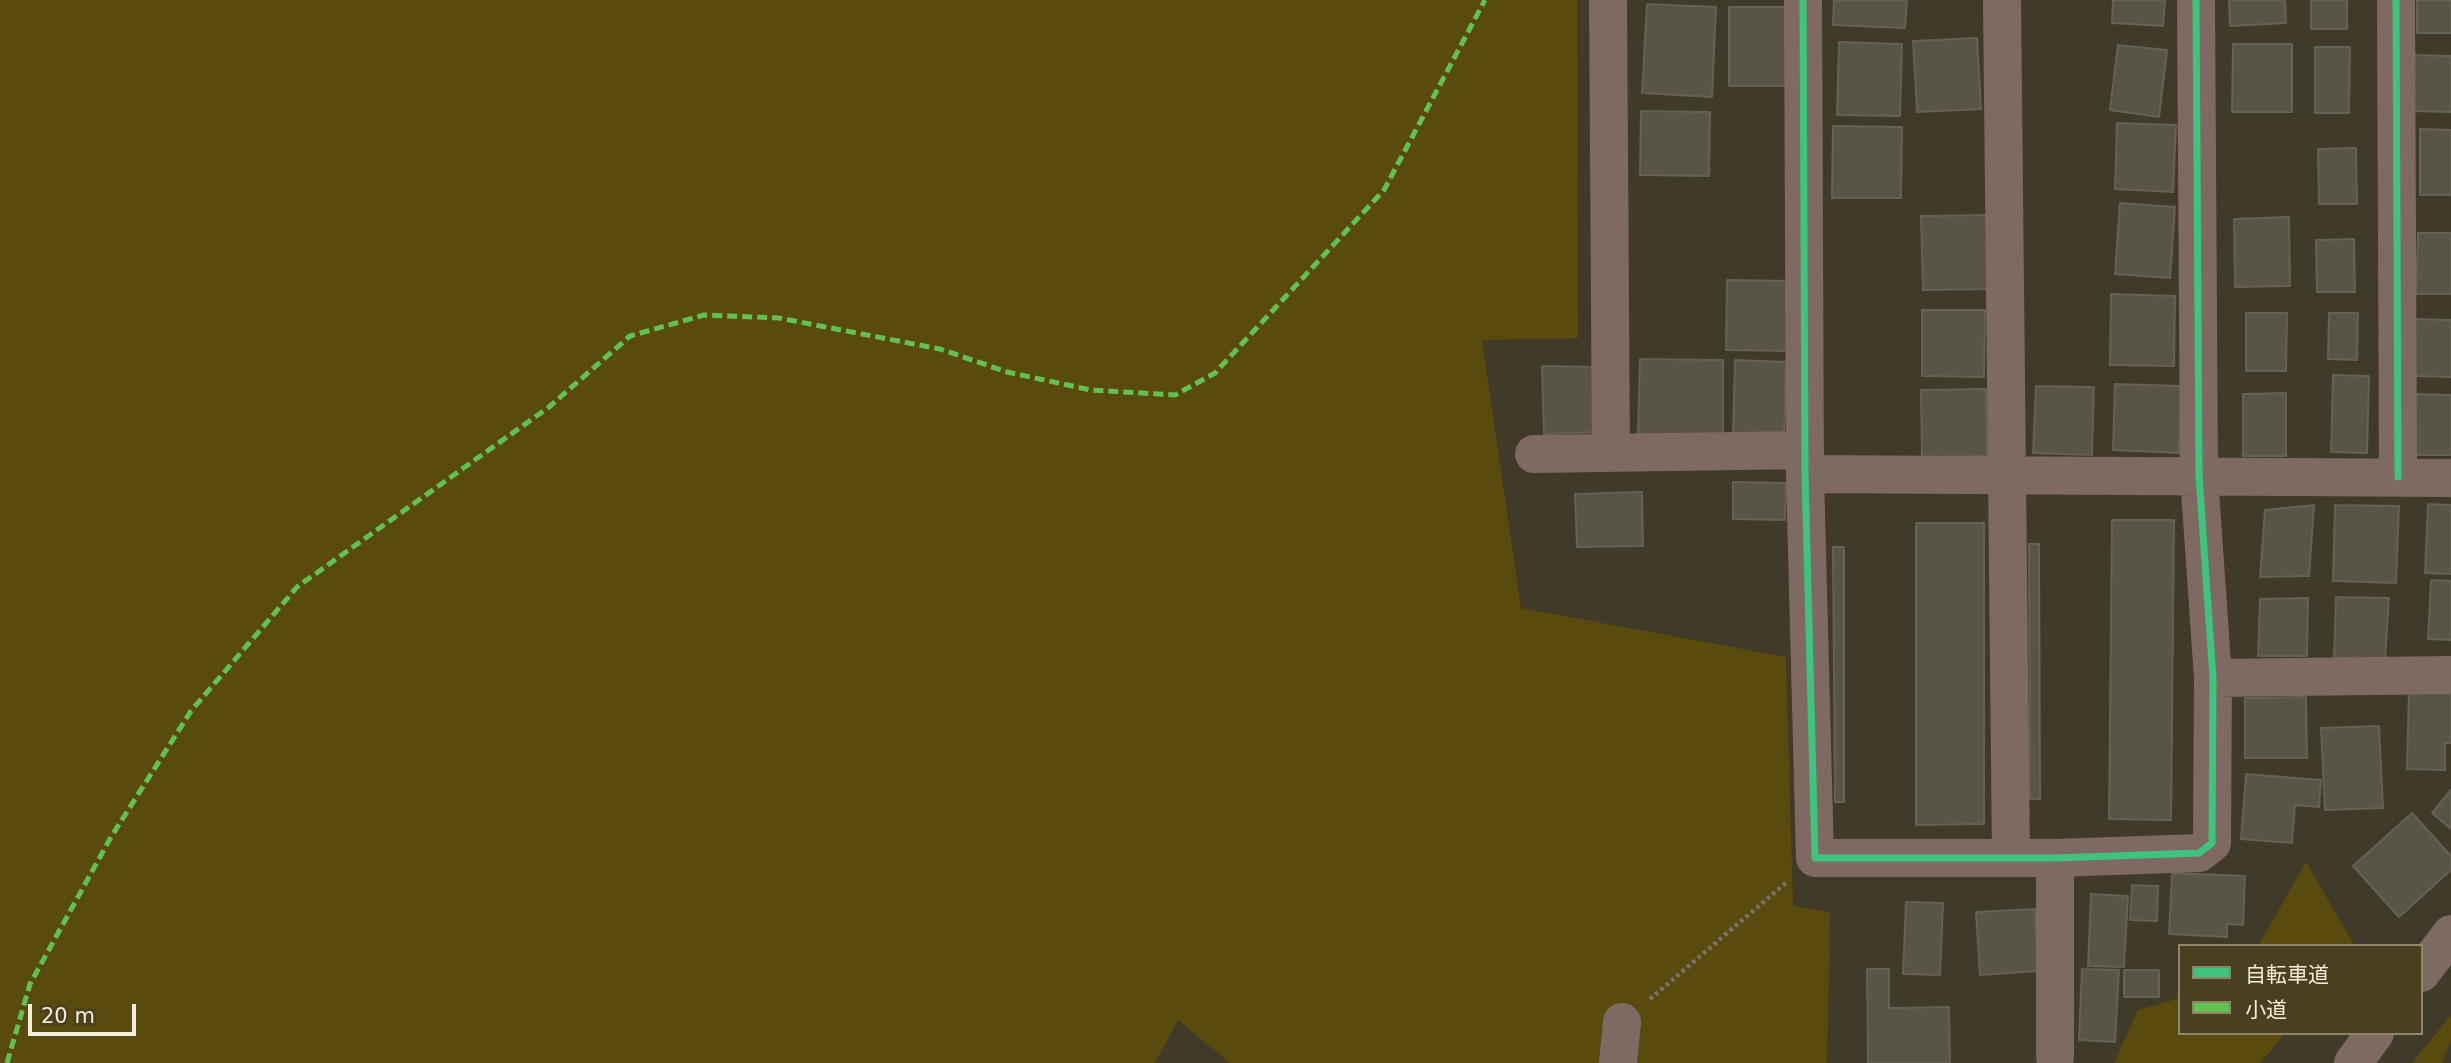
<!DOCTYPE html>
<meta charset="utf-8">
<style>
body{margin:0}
#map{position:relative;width:2451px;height:1063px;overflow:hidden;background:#403a29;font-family:"DejaVu Sans","Noto Sans JP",sans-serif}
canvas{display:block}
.legend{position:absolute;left:2178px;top:944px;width:245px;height:91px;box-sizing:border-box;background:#4a3f1f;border:2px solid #8e856a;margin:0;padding:9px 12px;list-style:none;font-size:21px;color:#f3eddb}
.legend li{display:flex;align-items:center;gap:14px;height:35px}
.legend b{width:35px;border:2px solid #8e856a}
.scale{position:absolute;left:28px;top:1004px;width:108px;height:32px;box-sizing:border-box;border:4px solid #f3eddb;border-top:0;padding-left:9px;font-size:21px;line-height:24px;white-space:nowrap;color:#f3eddb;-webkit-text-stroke:5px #4a3f1f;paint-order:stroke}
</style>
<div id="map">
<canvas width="2451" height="1063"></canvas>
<ul class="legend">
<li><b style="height:9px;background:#40c37c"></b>自転車道</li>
<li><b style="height:9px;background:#63c152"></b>小道</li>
</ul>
<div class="scale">20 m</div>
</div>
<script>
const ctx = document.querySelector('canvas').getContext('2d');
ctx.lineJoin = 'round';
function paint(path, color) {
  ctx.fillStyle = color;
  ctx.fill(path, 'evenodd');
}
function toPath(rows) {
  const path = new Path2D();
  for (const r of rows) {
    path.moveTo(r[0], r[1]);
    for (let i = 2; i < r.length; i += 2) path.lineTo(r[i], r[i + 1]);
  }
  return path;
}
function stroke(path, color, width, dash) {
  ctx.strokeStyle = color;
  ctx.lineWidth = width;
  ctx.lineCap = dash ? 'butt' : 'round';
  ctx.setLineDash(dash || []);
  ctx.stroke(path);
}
paint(toPath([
 [0,0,1577,0,1578,338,1482,340,1521,608,1786,657,1793,906,1830,912,1827,1063,1230,1063,1178,1020,1155,1063,0,1063],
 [2306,862,2355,946,2258,946],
 [2180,998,2180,1033,2286,1033,2260,1063,2114,1063,2138,1010],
 [2451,1015,2451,1041,2442,1063,2412,1063]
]), '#594a0d');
const building = toPath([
 [1834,0,1907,0,1905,28,1833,25,1834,0],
 [2113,0,2165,0,2163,26,2112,23,2113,0],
 [2229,0,2285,0,2286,23,2230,26,2229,0],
 [2311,0,2347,0,2347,29,2311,29,2311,0],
 [2417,0,2451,0,2451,33,2417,33,2417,0],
 [1647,4,1716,7,1712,97,1642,93,1647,4],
 [1729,7,1794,7,1794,86,1729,86,1729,7],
 [1977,38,1981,109,1917,112,1913,41,1977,38],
 [1839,42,1902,44,1900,116,1837,115,1839,42],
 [2233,44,2292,44,2292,112,2232,112,2233,44],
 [2118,45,2167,50,2159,117,2110,110,2118,45],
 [2315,47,2350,47,2349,113,2315,113,2315,47],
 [2415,55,2451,56,2451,112,2413,111,2415,55],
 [1641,111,1710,112,1709,176,1640,175,1641,111],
 [2117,123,2176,125,2173,192,2115,189,2117,123],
 [1833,126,1902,127,1901,198,1832,198,1833,126],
 [2420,129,2451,130,2451,195,2420,195,2420,129],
 [2356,148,2357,204,2319,204,2318,149,2356,148],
 [2120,203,2175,207,2170,278,2115,274,2120,203],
 [1991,215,1991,289,1923,290,1921,216,1991,215],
 [2289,217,2290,286,2235,287,2234,219,2289,217],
 [2418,233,2451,233,2451,294,2416,294,2418,233],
 [2354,239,2355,292,2317,292,2316,240,2354,239],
 [1727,280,1792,281,1792,351,1726,350,1727,280],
 [2111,294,2175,296,2174,366,2110,365,2111,294],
 [1922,310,1985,310,1984,377,1922,376,1922,310],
 [2246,313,2287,313,2286,371,2246,371,2246,313],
 [2329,313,2358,313,2357,360,2328,359,2329,313],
 [2414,319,2451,320,2451,377,2413,376,2414,319],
 [1640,359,1723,360,1723,437,1638,436,1640,359],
 [1735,360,1786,362,1784,438,1733,436,1735,360],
 [1542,366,1600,367,1599,432,1544,434,1542,366],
 [2333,375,2369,376,2367,453,2331,452,2333,375],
 [2115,384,2181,386,2179,453,2113,450,2115,384],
 [2036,386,2094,387,2092,455,2033,453,2036,386],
 [1986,389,1987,456,1922,457,1921,390,1986,389],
 [2286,393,2286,456,2243,456,2243,394,2286,393],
 [2412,394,2451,395,2451,455,2411,455,2412,394],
 [1733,482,1786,483,1785,520,1733,519,1733,482],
 [1642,492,1643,546,1577,547,1575,494,1642,492],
 [2428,504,2451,505,2451,574,2425,573,2428,504],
 [2314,505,2309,576,2260,577,2265,510,2314,505],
 [2335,505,2399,506,2396,583,2333,581,2335,505],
 [2112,520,2174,520,2171,820,2109,819,2112,520],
 [1916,523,1984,523,1984,824,1916,825,1916,523],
 [2029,544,2039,544,2040,799,2030,799,2029,544],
 [1833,547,1844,547,1844,802,1835,802,1833,547],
 [2431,580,2451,581,2451,640,2428,639,2431,580],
 [2336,597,2389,598,2385,659,2334,660,2336,597],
 [2308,598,2307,656,2258,656,2260,599,2308,598],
 [2409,690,2451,691,2451,743,2445,743,2445,770,2407,769,2409,690],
 [2306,697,2307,758,2245,758,2245,698,2306,697],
 [2379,726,2383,808,2325,810,2321,728,2379,726],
 [2246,774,2321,780,2319,807,2295,805,2292,843,2241,839,2246,774],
 [2451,790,2451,829,2432,813,2451,790],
 [2412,813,2451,856,2451,870,2399,917,2353,866,2412,813],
 [2172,873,2245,876,2243,925,2227,924,2227,937,2169,934,2172,873],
 [2132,885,2158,886,2157,921,2130,920,2132,885],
 [2091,894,2128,896,2124,967,2088,966,2091,894],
 [1906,902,1943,903,1940,975,1903,974,1906,902],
 [2035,909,2038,971,1980,975,1976,912,2035,909],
 [1867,969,1889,969,1889,1008,1949,1007,1950,1063,1868,1063,1867,969],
 [2082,969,2119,970,2115,1042,2079,1040,2082,969],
 [2124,970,2159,970,2159,997,2124,997,2124,970]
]);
paint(building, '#585547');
stroke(building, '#646252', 2);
stroke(toPath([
 [1650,999,1787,882]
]), '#7e7068', 4.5, [3.5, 3.5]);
stroke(toPath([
 [1608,0,1611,452],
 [1803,0,1805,474,1815,858,2055,858,2199,853,2212,843,2213,678,2199,476,2196,0],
 [2002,0,2011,856],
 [2396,0,2398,477],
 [1534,454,1805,450],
 [1805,474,2451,478],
 [2213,678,2451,675],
 [2421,973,2451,934],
 [2055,1057,2055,858],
 [1618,1063,1622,1022],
 [2353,1063,2375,1033]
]), '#7e6a63', 38);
stroke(toPath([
 [7,1063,30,984,111,837,191,711,297,587,549,407,630,336,704,315,779,318,940,349,1007,372,1091,390,1175,395,1215,373,1384,190,1485,0]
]), '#63c152', 5, [10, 5]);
stroke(toPath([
 [1803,0,1805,474,1815,858,2055,858,2199,853,2212,843,2213,678,2199,476,2196,0],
 [2396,0,2398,477]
]), '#40c37c', 7);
</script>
